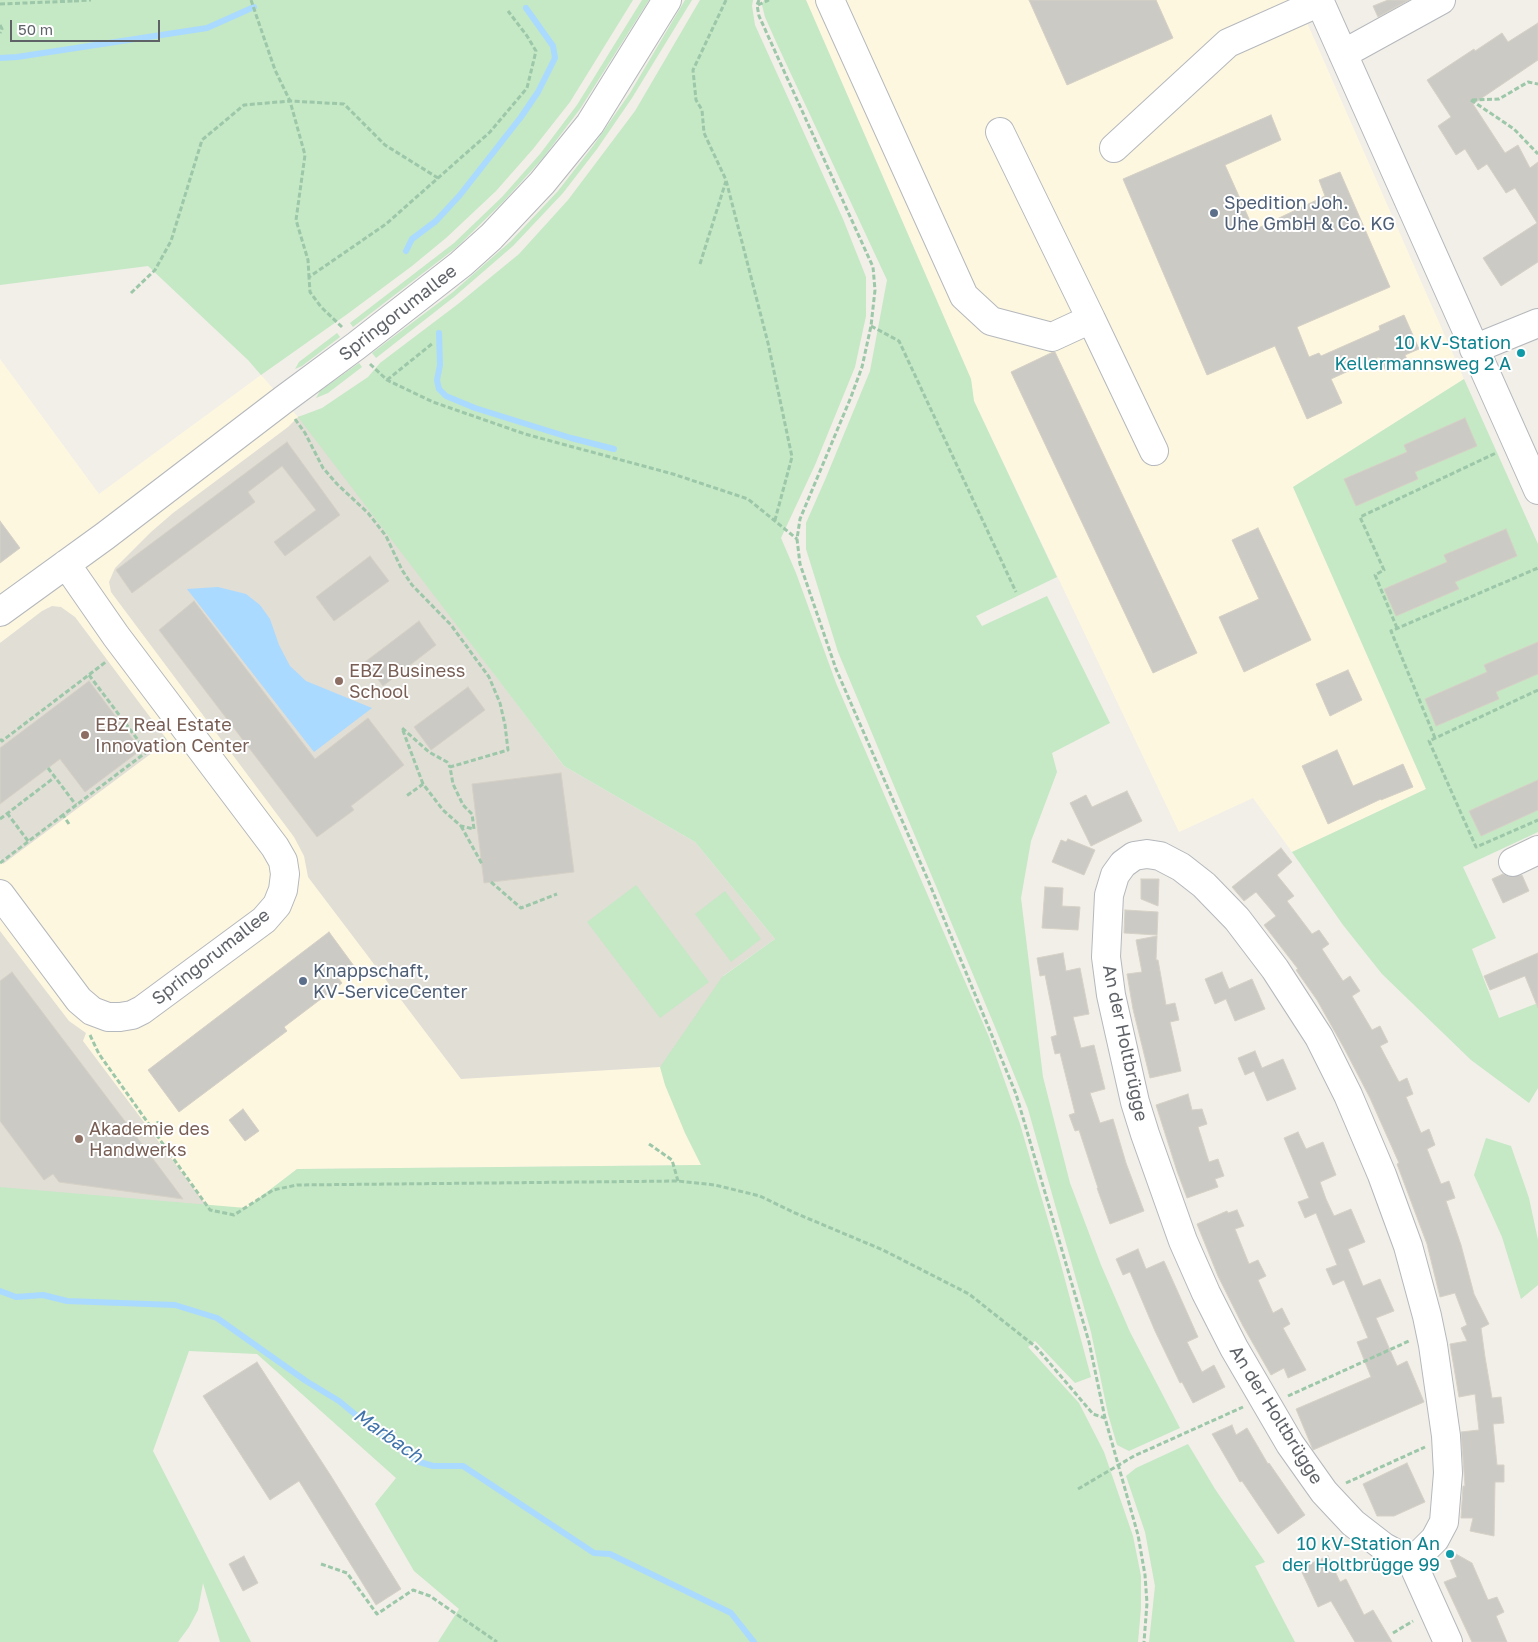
<!DOCTYPE html>
<meta charset="utf-8">
<style>
body{margin:0}
#map{position:relative;width:1538px;height:1642px;overflow:hidden;background:#f1efe8;font-family:"Golos Text",sans-serif}
canvas{display:block}
.scale{position:absolute;left:10px;top:20px;width:150px;height:22px;box-sizing:border-box;border:2px solid #5f6368;border-top:0;padding-left:6px;font-size:15px;line-height:18px;white-space:nowrap;color:#5f6368;-webkit-text-stroke:4px #fff;paint-order:stroke}
</style>
<div id="map">
<canvas width="1538" height="1642"></canvas>
<div class="scale">50 m</div>
</div>
<script>
const ctx = document.querySelector('canvas').getContext('2d');
ctx.lineJoin = 'round';
function paint(path, color) {
  ctx.fillStyle = color;
  ctx.fill(path, 'evenodd');
}
function toPath(rows) {
  const path = new Path2D();
  for (const r of rows) {
    path.moveTo(r[0], r[1]);
    for (let i = 2; i < r.length; i += 2) path.lineTo(r[i], r[i + 1]);
  }
  return path;
}
function stroke(path, color, width, dash) {
  ctx.strokeStyle = color;
  ctx.lineWidth = width;
  ctx.lineCap = dash ? 'butt' : 'round';
  ctx.setLineDash(dash || []);
  ctx.stroke(path);
}
function label(font, color, halo, rows, align = 'center') {
  ctx.font = font + ' "Golos Text",sans-serif';
  ctx.lineWidth = 4;
  ctx.setLineDash([]);
  ctx.textBaseline = 'middle';
  ctx.strokeStyle = halo;
  ctx.fillStyle = color;
  for (const [text, x, y, turn = 0] of rows) {
    ctx.save();
    ctx.translate(x, y);
    ctx.rotate((+turn || 0) * Math.PI / 180);
    ctx.textAlign = isNaN(turn) ? turn : align;
    if (halo) ctx.strokeText(text, 0, 0);
    ctx.fillText(text, 0, 0);
    ctx.restore();
  }
}
paint(toPath([
 [806,0,1297,0,1464,379,1293,487,1426,789,1292,852,1253,798,1179,832,974,401,971,379],
 [0,359,99,494,261,375,298,417,564,766,701,1165,297,1169,247,1208,0,1222,0,859,3,863,108,661,75,617,47,608,0,643]
]), '#fef7e0');
paint(toPath([
 [299,416,564,766,695,842,775,939,723,976,743,1004,660,1067,461,1079,308,877,304,856,294,837,111,592,109,582,115,568,151,532,173,513,288,427],
 [52,606,61,607,75,617,168,741,3,864,0,859,0,643,42,611],
 [0,931,69,1021,86,1033,83,1041,213,1214,0,1222]
]), '#e1ded6');
paint(toPath([
 [0,0,633,0,570,102,533,149,496,191,446,238,412,266,346,315,261,375,248,360,148,266,0,285],
 [642,0,649,0,580,109,543,158,503,202,457,247,353,327,350,323,454,243,502,197,540,154,577,105],
 [685,0,692,0,632,98,597,149,563,193,513,246,454,297,376,358,372,353,453,292,511,241,558,191,593,146,630,93],
 [700,0,753,0,752,6,755,25,843,219,866,277,866,316,855,367,815,465,781,538,796,573,836,683,989,1037,1020,1124,1060,1261,1091,1377,1075,1383,1035,1341,1028,1347,1079,1403,1104,1452,1133,1536,1141,1576,1141,1608,1138,1642,438,1642,459,1609,414,1571,375,1504,396,1478,257,1354,189,1351,153,1451,251,1642,220,1642,203,1583,198,1610,189,1627,178,1642,0,1642,0,1187,246,1208,297,1169,701,1165,685,1133,665,1085,660,1067,722,977,775,939,695,842,564,766,298,417,322,408,368,377,380,363,458,304,519,254,568,200,635,111],
 [764,0,806,0,971,379,974,401,1057,577,976,616,982,626,1047,596,1110,723,1052,753,1057,772,1031,841,1021,898,1043,1077,1070,1183,1101,1265,1130,1332,1180,1428,1129,1451,1117,1445,1108,1414,1091,1332,1028,1109,995,1027,838,652,806,549,806,523,825,480,870,371,887,280,777,44,765,17,762,5],
 [337,333,340,337,302,366,295,369,299,362],
 [359,363,362,367,328,393,316,398,320,391],
 [1464,379,1538,544,1538,832,1463,867,1496,938,1472,949,1499,1018,1538,1003,1538,1088,1529,1103,1471,1060,1382,974,1343,925,1292,852,1426,789,1293,487],
 [636,885,709,982,660,1018,587,922],
 [725,891,761,939,731,962,695,914],
 [1486,1138,1511,1146,1529,1198,1538,1240,1538,1285,1521,1299,1502,1237,1474,1175],
 [1188,1444,1215,1489,1265,1562,1255,1566,1295,1642,1149,1642,1155,1586,1145,1532,1126,1476,1136,1468]
]), '#c5e8c5');
paint(toPath([
 [218,587,246,594,260,605,270,619,279,645,290,666,306,681,372,708,314,752,187,589]
]), '#aadaff');
stroke(toPath([
 [0,58,17,57,207,28,254,7],
 [406,251,412,239,436,221,460,195,521,117,538,92,555,58,553,46,526,8],
 [439,333,440,365,437,380,439,389,446,396,475,408,571,438,614,449],
 [0,1291,16,1297,43,1295,67,1301,175,1305,217,1318,306,1381,339,1401,368,1425,416,1461,433,1466,463,1466,594,1553,610,1554,731,1613,754,1642]
]), '#aadaff', 6);
const building = toPath([
 [1029,0,1156,0,1173,38,1067,85,1029,0],
 [1388,0,1409,0,1378,17,1373,6,1388,0],
 [1538,23,1538,60,1473,104,1505,153,1518,145,1530,168,1538,162,1538,262,1501,286,1483,258,1537,223,1515,188,1506,193,1487,164,1478,170,1465,149,1456,155,1438,126,1451,117,1427,80,1474,49,1475,51,1502,33,1508,42,1538,23],
 [1271,115,1281,140,1225,165,1254,230,1325,196,1319,180,1340,172,1390,287,1297,327,1309,357,1319,353,1321,356,1380,330,1379,326,1404,315,1419,349,1405,355,1408,362,1386,371,1379,357,1331,379,1342,403,1307,419,1275,346,1207,375,1123,179,1271,115],
 [1053,352,1055,352,1197,653,1153,673,1011,372,1053,352],
 [1465,418,1477,446,1415,472,1418,479,1356,506,1344,479,1407,452,1404,445,1465,418],
 [287,442,340,515,285,556,274,542,316,510,282,466,248,492,255,502,132,593,116,570,287,442],
 [0,521,20,548,0,563,0,521],
 [1258,528,1311,640,1244,672,1219,617,1259,599,1232,540,1258,528],
 [1506,529,1517,556,1455,582,1459,589,1396,616,1384,589,1447,562,1444,555,1506,529],
 [370,556,389,581,334,621,316,597,370,556],
 [194,601,315,759,368,718,404,765,351,806,354,810,317,837,159,630,194,601],
 [419,621,436,645,383,686,365,662,419,621],
 [1538,642,1538,674,1496,692,1499,699,1436,726,1425,699,1487,672,1484,665,1538,642],
 [1348,670,1362,700,1330,716,1316,684,1348,670],
 [89,681,141,750,85,792,60,759,0,804,0,748,89,681],
 [468,687,485,710,431,750,414,727,468,687],
 [1337,750,1353,786,1403,764,1413,787,1381,800,1381,799,1328,824,1302,766,1337,750],
 [561,773,574,872,484,883,472,784,561,773],
 [1538,780,1538,810,1481,836,1469,811,1538,780],
 [1127,791,1142,821,1091,846,1070,803,1086,795,1092,807,1127,791],
 [1068,839,1095,850,1084,875,1052,862,1061,840,1066,842,1068,839],
 [1281,848,1292,862,1277,875,1294,896,1287,901,1312,934,1319,930,1329,944,1322,949,1343,981,1350,976,1360,991,1352,996,1372,1030,1380,1026,1388,1042,1380,1046,1399,1082,1407,1078,1413,1094,1406,1097,1421,1133,1429,1129,1435,1145,1427,1149,1441,1184,1449,1181,1455,1198,1446,1201,1461,1245,1474,1294,1489,1324,1481,1328,1485,1357,1492,1398,1501,1397,1504,1423,1493,1424,1497,1465,1504,1465,1504,1482,1495,1482,1494,1536,1470,1531,1473,1518,1461,1518,1463,1486,1465,1486,1461,1432,1479,1430,1475,1394,1459,1397,1450,1344,1467,1341,1461,1328,1467,1325,1455,1293,1440,1297,1427,1244,1397,1164,1399,1163,1370,1098,1344,1048,1317,1000,1296,970,1298,969,1264,925,1276,916,1256,892,1244,901,1232,887,1281,848],
 [1503,874,1511,877,1522,875,1529,891,1503,903,1492,879,1503,874],
 [1141,879,1159,879,1158,906,1141,899,1141,879],
 [1045,887,1063,888,1062,906,1080,907,1078,930,1042,928,1045,887],
 [1125,910,1158,912,1157,935,1124,933,1125,910],
 [329,932,354,966,338,978,342,983,284,1027,287,1031,179,1112,148,1070,329,932],
 [1157,936,1156,960,1158,960,1166,1005,1175,1003,1179,1020,1170,1022,1181,1071,1150,1078,1133,1009,1127,974,1142,972,1136,940,1157,936],
 [1063,953,1066,971,1080,968,1089,1014,1073,1017,1081,1048,1094,1045,1105,1089,1090,1093,1100,1123,1113,1119,1126,1163,1144,1211,1110,1224,1097,1188,1098,1188,1079,1130,1075,1131,1069,1115,1075,1113,1060,1053,1055,1054,1051,1037,1057,1035,1045,975,1040,976,1037,958,1063,953],
 [1538,953,1538,1008,1525,976,1490,990,1484,976,1538,953],
 [12,972,124,1120,183,1199,59,1182,53,1174,44,1180,0,1121,0,981,12,972],
 [1222,972,1229,989,1252,979,1265,1009,1235,1021,1226,999,1215,1004,1205,979,1222,972],
 [1255,1051,1262,1068,1283,1059,1296,1089,1267,1101,1254,1071,1245,1075,1238,1058,1255,1051],
 [1188,1094,1192,1110,1202,1109,1207,1124,1198,1127,1209,1162,1218,1159,1224,1176,1215,1179,1218,1187,1187,1198,1177,1171,1156,1105,1188,1094],
 [243,1109,259,1131,245,1141,229,1120,243,1109],
 [1298,1132,1306,1149,1323,1142,1336,1175,1320,1182,1326,1199,1334,1216,1351,1209,1365,1242,1348,1249,1363,1286,1380,1279,1394,1311,1376,1318,1397,1366,1407,1361,1424,1402,1313,1450,1296,1409,1371,1377,1357,1342,1368,1338,1344,1280,1333,1285,1326,1269,1337,1265,1316,1213,1305,1218,1298,1202,1309,1198,1284,1138,1298,1132],
 [1237,1210,1244,1226,1235,1229,1249,1264,1258,1260,1266,1276,1258,1280,1273,1313,1282,1308,1290,1324,1283,1328,1306,1370,1288,1378,1284,1368,1271,1375,1243,1326,1218,1276,1197,1224,1227,1211,1228,1213,1237,1210],
 [1138,1249,1146,1269,1164,1261,1198,1337,1187,1342,1202,1372,1214,1365,1225,1387,1193,1403,1182,1382,1180,1383,1155,1331,1130,1272,1123,1275,1116,1259,1138,1249],
 [257,1362,331,1476,401,1589,376,1605,299,1481,270,1500,203,1396,257,1362],
 [1232,1425,1236,1435,1247,1428,1268,1464,1269,1463,1305,1515,1278,1534,1242,1481,1240,1482,1212,1434,1232,1425],
 [1407,1463,1425,1502,1394,1516,1377,1516,1363,1484,1407,1463],
 [1447,1549,1472,1563,1488,1600,1497,1597,1504,1612,1496,1616,1507,1642,1472,1642,1444,1582,1457,1577,1446,1550,1447,1549],
 [244,1556,258,1583,243,1591,229,1564,244,1556],
 [1328,1556,1340,1582,1346,1579,1364,1615,1373,1610,1392,1642,1355,1642,1331,1601,1318,1607,1300,1568,1328,1556]
]);
paint(building, '#cccac5');
stroke(building, '#d6d1c6', 1);
const minor = toPath([
 [830,0,964,296,991,321,1052,337,1091,319,1000,132],
 [1319,0,1538,490],
 [1343,54,1441,0],
 [1114,148,1228,43,1320,2],
 [1091,319,1154,451],
 [1474,349,1538,323],
 [0,612,105,536,283,400,356,346,461,264,491,237,542,183,590,124,667,0],
 [1513,862,1538,850],
 [0,894,79,1000,92,1011,108,1017,120,1017,132,1015,142,1010,264,920,277,905,283,890,285,874,283,861,275,847,116,636,66,564],
 [1412,1562,1435,1539,1444,1522,1448,1473,1446,1436,1433,1345,1427,1316,1408,1246,1382,1175,1348,1095,1319,1037,1275,969,1237,919,1204,885,1181,867,1160,856,1147,854,1134,856,1123,864,1115,875,1109,895,1106,957,1111,995,1135,1102,1145,1134,1183,1241,1206,1293,1234,1348,1290,1444,1324,1492,1353,1523,1384,1547,1412,1562,1448,1642]
]);
stroke(minor, '#b5b8bc', 30);
stroke(toPath([
 [251,0,275,70,290,101,305,155,296,220,308,260,309,277],
 [726,0,693,70,696,100,702,110,704,133,726,180,768,343,792,457,775,520],
 [759,0,757,5,759,16,873,267,875,290,871,326,862,367,851,397,800,519,797,539,800,564,836,669,928,880,1016,1094,1089,1342,1105,1418,1138,1535,1145,1575,1147,1603,1144,1642],
 [74,1,91,0],
 [0,4,75,1],
 [758,5,769,0],
 [0,25,2,29,0,33],
 [1471,100,1514,129,1538,154],
 [1472,100,1499,99,1528,82,1538,84],
 [700,264,726,181],
 [131,293,155,270,171,241,202,140,244,105,290,101,344,104,385,145,438,178],
 [871,326,899,341,1016,592],
 [342,327,321,307,310,292,309,277,386,224,490,132,527,88,536,51,527,36,508,11],
 [370,364,387,380,433,402,525,434,673,474,748,499,797,539],
 [387,380,433,343],
 [295,419,305,433,323,468,337,484,368,513,386,536,402,570,412,585,451,625,489,677,500,703,505,725,508,750,450,767,453,784,463,805,472,814,474,829,461,826,443,810,423,784,405,797],
 [1397,628,1375,575,1384,570,1360,517,1496,453],
 [89,675,147,752],
 [1538,690,1429,741,1476,847,1538,820],
 [1435,738,1391,631,1538,568],
 [0,739,2,741,107,661],
 [48,768,76,805],
 [423,784,402,728,429,752,447,762,450,767],
 [7,813,28,841],
 [0,819,55,777],
 [69,824,63,815,165,738],
 [461,826,482,864],
 [0,863,63,815],
 [491,882,521,908,557,894],
 [90,1035,99,1054,210,1210,234,1215,273,1190,297,1185,678,1181,715,1185,760,1196,795,1213,883,1250,969,1294,1036,1347,1093,1414,1105,1418],
 [158,1138,158,1121],
 [649,1144,672,1160,678,1181],
 [1288,1396,1409,1341],
 [1346,1483,1425,1447],
 [1078,1489,1134,1456,1243,1407],
 [321,1564,347,1573,377,1614,413,1590,430,1596,497,1642],
 [1393,1633,1413,1621]
]), '#9cc7a9', 3, [5, 2.5]);
stroke(minor, '#fff', 28);
for (const [x, y, r, color] of [
 [1214,213,5,"#5c6f8a"],
 [1521,353,5,"#0f9aa8"],
 [339,681,5,"#8d6e63"],
 [85,735,5,"#8d6e63"],
 [303,981,5,"#5c6f8a"],
 [79,1139,5,"#8d6e63"],
 [1450,1554,5,"#0f9aa8"]
]) {
  const dot = new Path2D();
  dot.arc(x, y, r, 0, 2 * Math.PI);
  ctx.fillStyle = color;
  ctx.fill(dot);
  stroke(dot, '#fff', 2);
}
label('18px', '#4e5e75', '#fff', [
 ["Spedition Joh.",1224,203],
 ["Uhe GmbH & Co. KG",1224,224],
 ["Knappschaft,",313,971],
 ["KV-ServiceCenter",313,992]
], 'left');
label('18px', '#5f6368', '#fff', [
 ["Springorumallee",398,313,-38],
 ["Springorumallee",211,957,-38],
 ["An der Holtbrügge",1125,1043,78],
 ["An der Holtbrügge",1276,1415,58]
]);
label('18px', '#0d838f', '#fff', [
 ["10 kV-Station",1511,343],
 ["Kellermannsweg 2 A",1511,364],
 ["10 kV-Station An",1440,1544],
 ["der Holtbrügge 99",1440,1565]
], 'right');
label('18px', '#785e54', '#fff', [
 ["EBZ Business",349,671],
 ["School",349,692],
 ["EBZ Real Estate",95,725],
 ["Innovation Center",95,746],
 ["Akademie des",89,1129],
 ["Handwerks",89,1150]
], 'left');
label('italic 19px', '#4174aa', '#fff', [
 ["Marbach",388,1436,35]
]);
</script>
